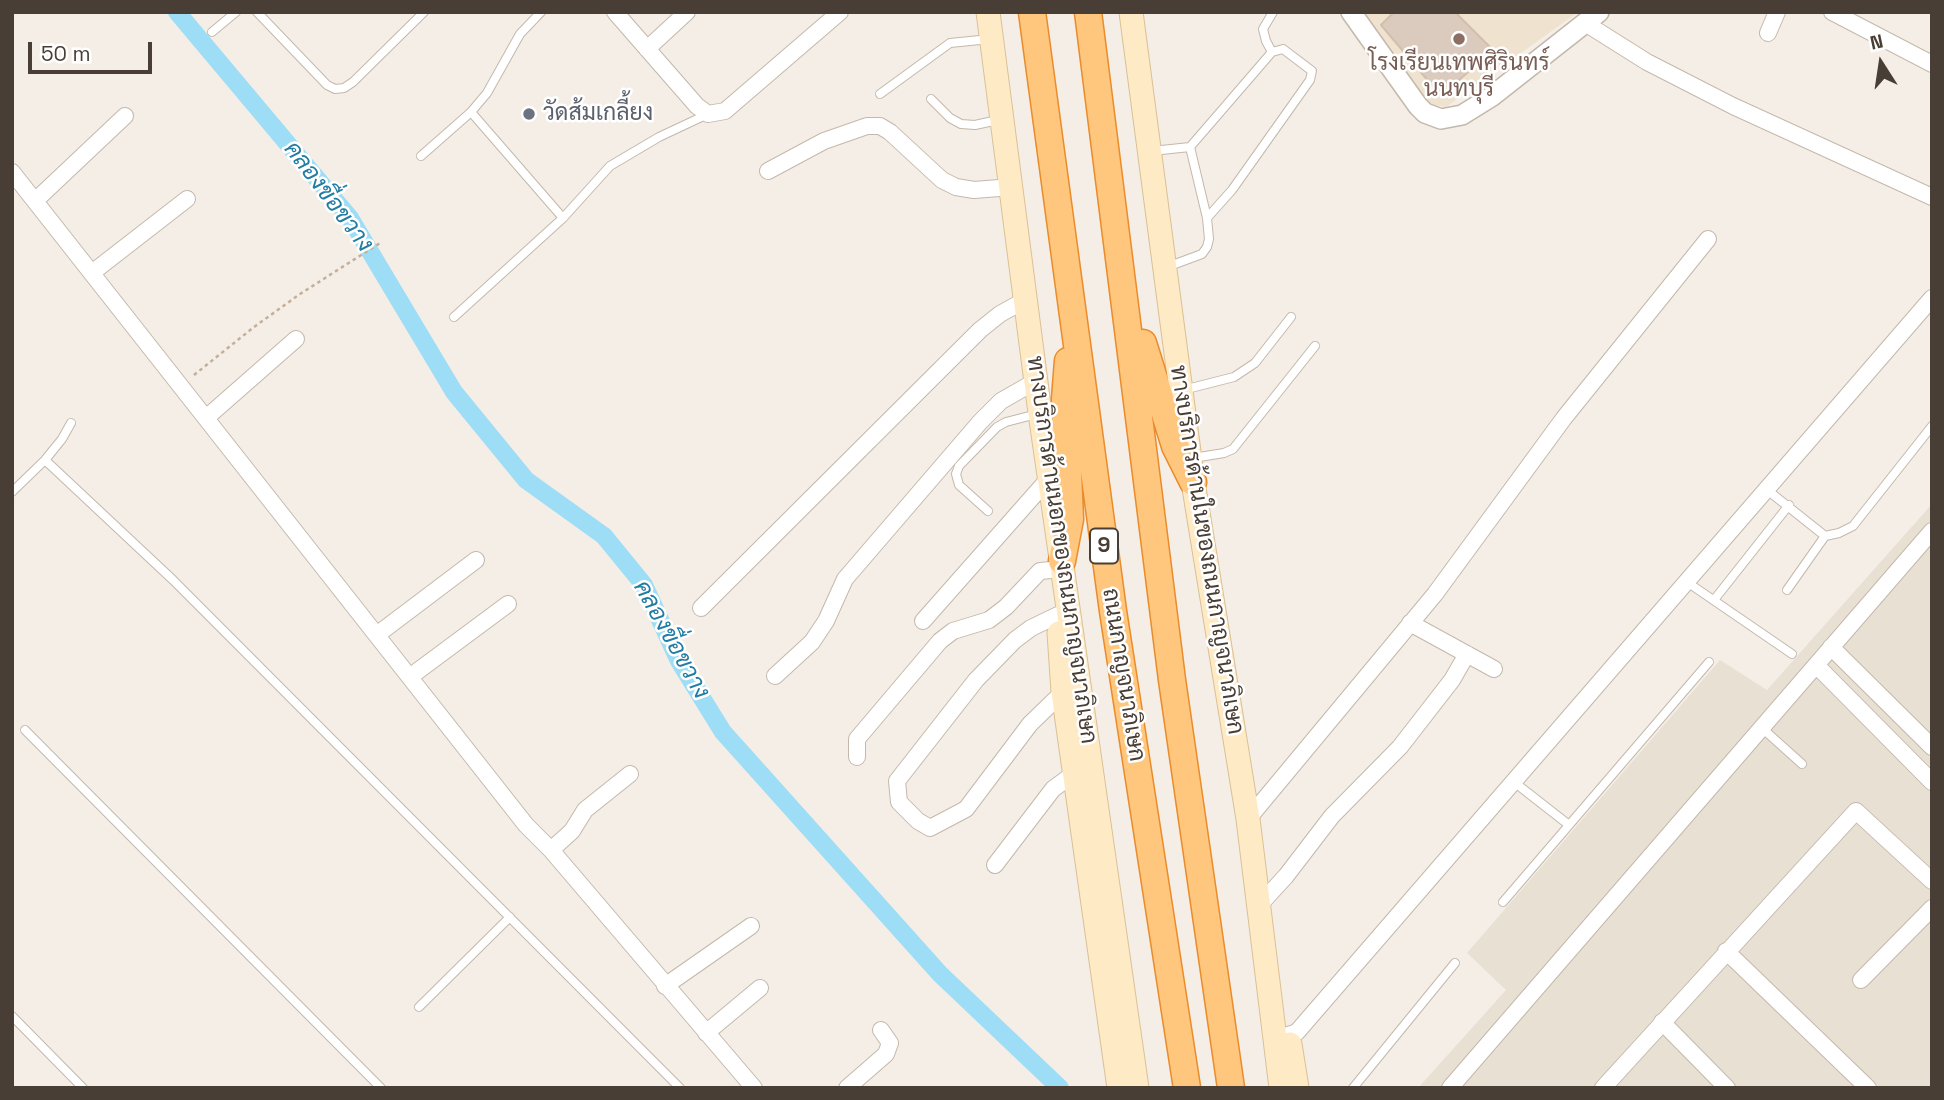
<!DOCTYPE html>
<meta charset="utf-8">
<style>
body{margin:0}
#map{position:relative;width:1944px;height:1100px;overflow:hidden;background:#f4eee6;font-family:"Space Grotesk",sans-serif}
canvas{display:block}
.frame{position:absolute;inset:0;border:14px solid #483e35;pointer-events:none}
.north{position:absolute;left:1846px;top:28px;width:70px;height:70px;-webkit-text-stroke:5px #fff;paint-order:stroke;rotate:348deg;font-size:19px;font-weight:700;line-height:28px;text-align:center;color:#483e35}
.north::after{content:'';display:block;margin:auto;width:24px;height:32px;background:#483e35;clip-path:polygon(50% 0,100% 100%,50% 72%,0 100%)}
.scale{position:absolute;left:28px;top:42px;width:124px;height:32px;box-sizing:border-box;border:4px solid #483e35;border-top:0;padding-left:9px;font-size:21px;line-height:24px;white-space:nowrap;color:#483e35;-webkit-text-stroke:5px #fff;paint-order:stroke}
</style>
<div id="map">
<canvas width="1944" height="1100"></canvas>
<div class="frame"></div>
<div class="north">N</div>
<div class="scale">50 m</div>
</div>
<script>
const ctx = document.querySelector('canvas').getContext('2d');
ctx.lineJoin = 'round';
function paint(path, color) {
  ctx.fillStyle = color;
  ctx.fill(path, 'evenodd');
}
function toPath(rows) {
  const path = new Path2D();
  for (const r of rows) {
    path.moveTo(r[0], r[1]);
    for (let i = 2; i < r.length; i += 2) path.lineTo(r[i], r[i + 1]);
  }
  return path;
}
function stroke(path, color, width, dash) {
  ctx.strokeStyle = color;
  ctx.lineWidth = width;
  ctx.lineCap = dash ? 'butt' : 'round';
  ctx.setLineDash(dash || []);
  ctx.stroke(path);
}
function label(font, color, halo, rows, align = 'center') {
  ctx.font = font + ' "Space Grotesk",Sarabun,sans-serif';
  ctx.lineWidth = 5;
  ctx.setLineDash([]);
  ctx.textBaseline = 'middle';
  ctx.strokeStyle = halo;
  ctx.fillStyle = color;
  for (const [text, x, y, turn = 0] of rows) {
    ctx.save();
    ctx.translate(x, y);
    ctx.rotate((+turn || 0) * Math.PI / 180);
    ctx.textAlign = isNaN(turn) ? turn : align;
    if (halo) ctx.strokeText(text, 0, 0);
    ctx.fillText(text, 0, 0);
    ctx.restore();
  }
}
paint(toPath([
 [1932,504,1932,1088,1418,1088,1506,990,1467,953,1720,660,1767,690]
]), '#e9e0d4');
paint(toPath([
 [1355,12,1578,12,1446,107,1428,104,1400,65]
]), '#efe2cf');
stroke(toPath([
 [177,12,350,218,454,392,526,480,604,536,644,585,679,661,723,732,940,974,1060,1088]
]), '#9eddf6', 18);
const building = toPath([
 [1394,12,1455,12,1493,50,1441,96,1381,25,1394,12]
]);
paint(building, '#dacbbe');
stroke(building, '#d2bfad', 2);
const service = toPath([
 [257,12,327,85,335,89,344,88,353,82,424,12],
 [541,12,520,34,487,93,471,112,563,218],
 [212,32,236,12],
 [1272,52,1266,41,1263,29,1273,12],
 [880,94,950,43,990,39],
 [931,99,950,118,961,124,975,125,998,120],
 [1190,147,1272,52,1283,49,1312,71,1310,80,1232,190,1207,218],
 [1152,151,1190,147,1207,218,1209,239,1207,247,1202,254,1167,267],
 [421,156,471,112],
 [454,317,563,218,610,166,659,137,708,114],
 [1183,390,1234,377,1255,363,1291,317],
 [1193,458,1224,453,1233,449,1315,346],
 [45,460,62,439,71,423],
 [1766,489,1825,536,1839,533,1853,526,1932,426],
 [12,492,45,460,173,580,680,1088],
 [988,511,959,485,956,474,959,466,997,427,1006,422,1037,414],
 [1687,582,1792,654],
 [1787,590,1825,536],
 [1714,600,1789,505],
 [1762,728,1802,764],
 [25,730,381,1088],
 [1514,782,1569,825],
 [1503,902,1709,662],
 [419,1007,510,917],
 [12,1016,83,1088],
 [1353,1088,1455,963]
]);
const minor = toPath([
 [615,12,697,106,708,114,725,111,840,12],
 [1832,12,1932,64],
 [1585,23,1647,62,1733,106,1932,197],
 [1768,33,1777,12],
 [647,49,687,12],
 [768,171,824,141,867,126,880,126,890,132,942,180,956,187,974,190,1012,187],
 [12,172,526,825,551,850,754,1088],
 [36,200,125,116],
 [93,272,187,199],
 [206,418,296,339],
 [701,608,980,330,1000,314,1027,299],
 [1058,615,1031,628,1015,640,976,680,897,781,899,802,918,821,930,828,966,809,1030,724,1063,692],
 [923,621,1051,476],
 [1410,623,1494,669],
 [378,634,476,560],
 [1831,647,1932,747],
 [1816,665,1932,782],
 [411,676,508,604],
 [775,676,812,642,826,621,845,579,980,422,1001,401,1036,381],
 [857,757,857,739,940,641,953,631,989,620,1006,607,1040,571,1062,569],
 [1248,819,1435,594,1564,418,1708,239],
 [551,850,572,831,585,810,630,774],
 [995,865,1053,789,1076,772],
 [1264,900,1286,876,1332,816,1400,747,1452,680,1467,654],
 [1726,951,1868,1088],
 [1861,980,1932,908],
 [665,986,751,926],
 [1662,1022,1727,1088],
 [706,1033,760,988],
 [1288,1035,1297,1032,1932,298],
 [847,1088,886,1054,890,1043,881,1030],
 [1450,1088,1932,531],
 [1603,1088,1856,811,1932,881]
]);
const tertiary = toPath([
 [1351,12,1418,106,1425,113,1441,119,1462,115,1491,97,1599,12]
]);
const secondary = toPath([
 [988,12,1040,413,1137,1088],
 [1131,12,1193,482,1248,819,1281,1088],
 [1059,633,1063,692,1119,1088],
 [1290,1044,1297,1088]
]);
const trunk = toPath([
 [1032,12,1113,611,1187,1088],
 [1088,12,1172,680,1231,1088],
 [1143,343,1175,446,1193,482],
 [1062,561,1070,519,1065,399,1068,361]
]);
stroke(service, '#c4b8ab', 10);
stroke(minor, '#c4b8ab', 18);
stroke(tertiary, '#c4b8ab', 22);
stroke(secondary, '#dbc094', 25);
stroke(trunk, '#ea8c2b', 29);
stroke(toPath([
 [194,375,254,327,300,294,380,243]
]), '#c4af98', 2.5, [3.5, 3.5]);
stroke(service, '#fff', 8);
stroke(minor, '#fff', 16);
stroke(tertiary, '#fff', 19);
stroke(secondary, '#ffeac6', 23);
stroke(trunk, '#ffc77e', 26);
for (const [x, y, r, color] of [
 [1459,39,7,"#8d6e63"],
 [529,114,7,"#6b7280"]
]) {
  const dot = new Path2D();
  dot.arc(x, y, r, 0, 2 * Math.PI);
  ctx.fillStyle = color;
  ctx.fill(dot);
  stroke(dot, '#fff', 2.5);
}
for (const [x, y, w] of [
 [1104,546,28]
]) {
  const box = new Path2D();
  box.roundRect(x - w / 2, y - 17.5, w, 35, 5);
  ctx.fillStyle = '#fff';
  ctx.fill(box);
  stroke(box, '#483e35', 2);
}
label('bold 21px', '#483e35', null, [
 ["9",1104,546]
]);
label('23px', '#785e54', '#fff', [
 ["โรงเรียนเทพศิรินทร์",1459,64],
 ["นนทบุรี",1459,90]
]);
label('23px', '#5b616d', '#fff', [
 ["วัดส้มเกลี้ยง",543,114]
], 'left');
label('23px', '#483e35', '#fff', [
 ["ทางบริการด้านนอกของถนนกาญจนาภิเษก",1061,550,82],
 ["ทางบริการด้านในของถนนกาญจนาภิเษก",1206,550,81],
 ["ถนนกาญจนาภิเษก",1123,675,81]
]);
label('italic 24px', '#227ca3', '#fff', [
 ["คลองขื่อขวาง",328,197,53],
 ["คลองขื่อขวาง",671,640,61]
]);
</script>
